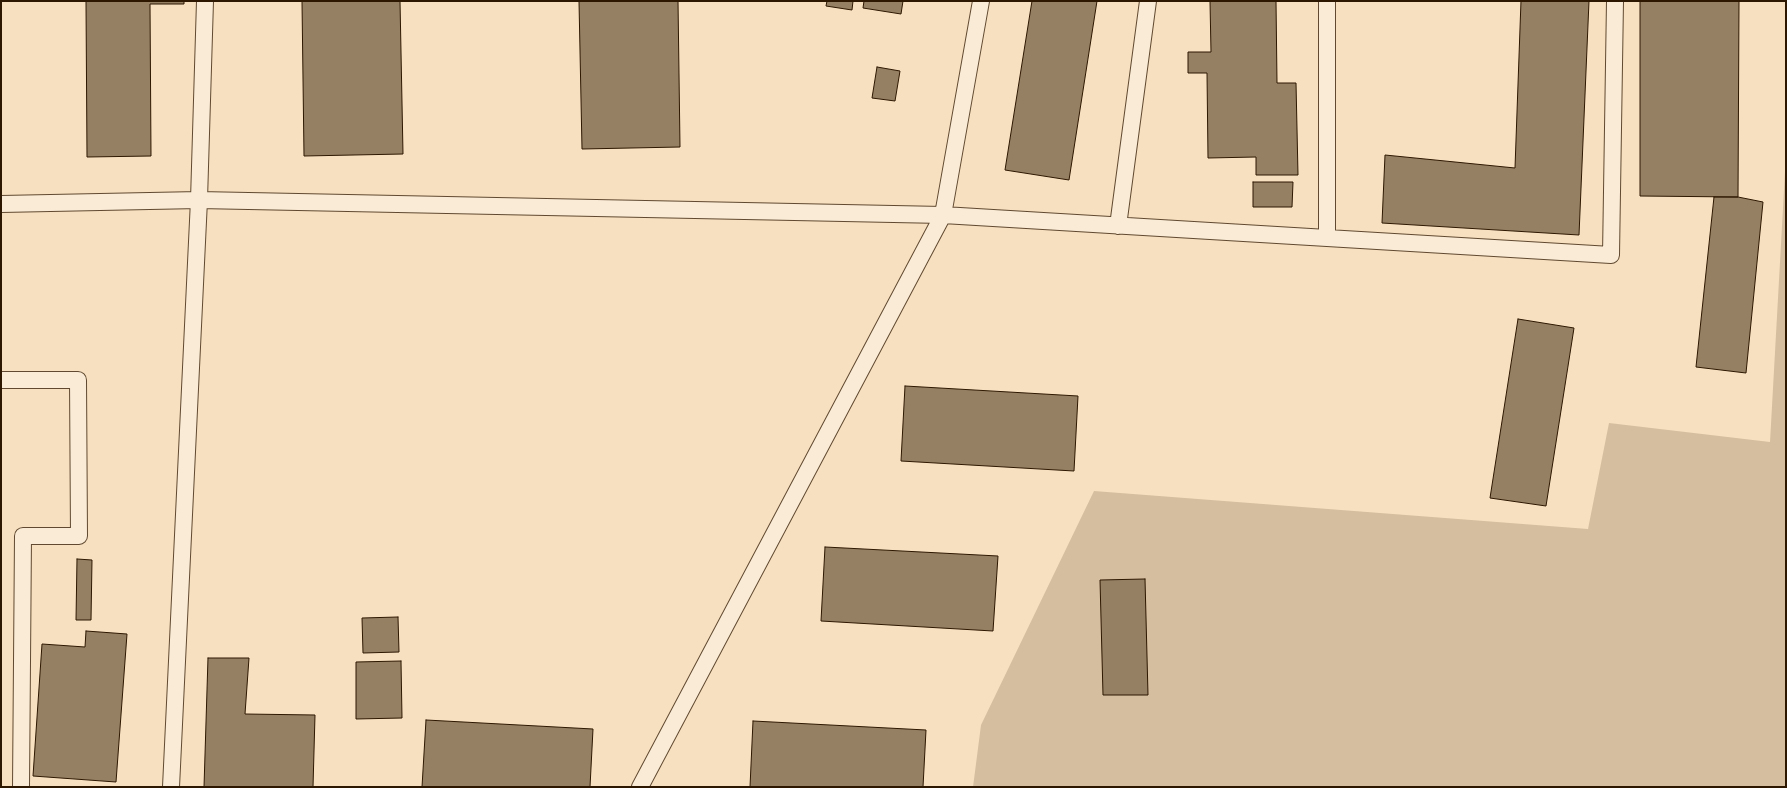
<!DOCTYPE html>
<style>
body{margin:0}
#map{position:relative;width:1787px;height:788px;overflow:hidden;background:#f7e0c0;font-family:Vollkorn,serif}
canvas{display:block}
.frame{position:absolute;inset:0;border:2px solid #2d1700;pointer-events:none}
</style>
<div id="map">
<canvas width="1787" height="788"></canvas>
<div class="frame"></div>
</div>
<script>
const ctx = document.querySelector('canvas').getContext('2d');
ctx.lineJoin = 'round';
function paint(path, color) {
  ctx.fillStyle = color;
  ctx.fill(path, 'evenodd');
}
function toPath(rows) {
  const path = new Path2D();
  for (const r of rows) {
    path.moveTo(r[0], r[1]);
    for (let i = 2; i < r.length; i += 2) path.lineTo(r[i], r[i + 1]);
  }
  return path;
}
function stroke(path, color, width, dash) {
  ctx.strokeStyle = color;
  ctx.lineWidth = width;
  ctx.lineCap = dash ? 'butt' : 'round';
  ctx.setLineDash(dash || []);
  ctx.stroke(path);
}
paint(toPath([
 [1786,154,1786,787,973,787,981,725,1094,491,1588,529,1609,423,1770,442]
]), '#d5be9f');
const building = toPath([
 [86,1,184,1,184,4,150,4,151,156,87,157,86,1],
 [302,1,400,1,403,154,304,156,302,1],
 [579,1,678,1,680,147,582,149,579,1],
 [827,1,853,1,852,10,826,6,827,1],
 [864,1,903,1,901,14,863,8,864,1],
 [1032,1,1097,1,1069,180,1005,170,1032,1],
 [1210,1,1276,1,1277,83,1296,83,1298,175,1256,175,1256,157,1208,158,1207,73,1188,73,1188,52,1211,52,1210,1],
 [1521,1,1589,1,1579,235,1382,223,1385,155,1515,168,1521,1],
 [1640,1,1739,1,1738,197,1640,196,1640,1],
 [877,67,900,71,895,101,872,98,877,67],
 [1253,182,1293,182,1292,207,1253,207,1253,182],
 [1714,197,1738,197,1763,202,1746,373,1696,367,1714,197],
 [1518,319,1574,328,1546,506,1490,498,1518,319],
 [905,386,1078,396,1074,471,901,461,905,386],
 [825,547,998,556,993,631,821,621,825,547],
 [77,559,92,560,91,620,76,620,77,559],
 [1145,579,1148,695,1103,695,1100,580,1145,579],
 [398,617,399,652,363,653,362,618,398,617],
 [86,631,127,634,116,782,33,776,42,644,85,647,86,631],
 [208,658,249,658,245,714,315,715,313,787,204,787,208,658],
 [401,661,402,718,356,719,356,662,401,661],
 [426,720,593,729,590,787,422,787,426,720],
 [753,721,926,730,923,787,750,787,753,721]
]);
paint(building, '#968064');
stroke(building, '#2d1700', 1);
const service = toPath([
 [1327,1,1327,238],
 [1,204,199,200,943,215,1611,255,1615,1],
 [1118,226,1148,1],
 [1,380,78,380,79,536,23,536,21,787],
 [171,787,199,200,205,1],
 [640,787,943,215,981,1]
]);
stroke(service, '#604930', 18);
stroke(service, '#faebd6', 16);
</script>
